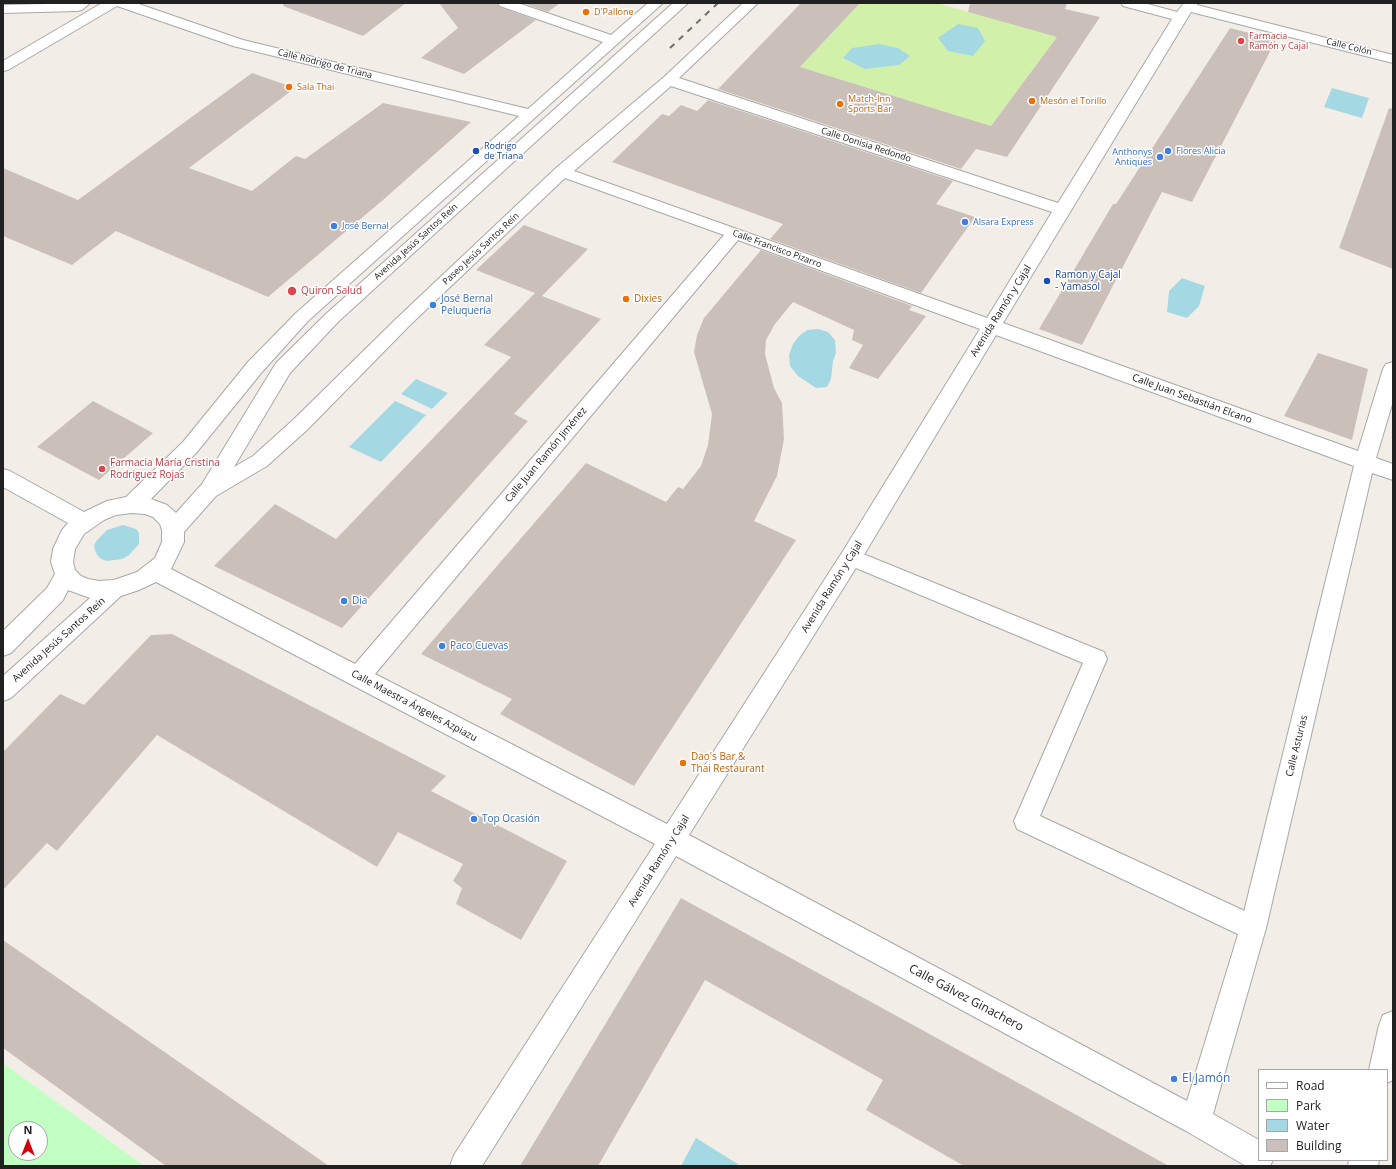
<!DOCTYPE html>
<meta charset="utf-8">
<style>
body{margin:0}
#map{position:relative;width:1396px;height:1169px;overflow:hidden;background:#f2eee7;font-family:"Open Sans",sans-serif}
canvas{display:block}
.frame{position:absolute;inset:0;border:4px solid #212121;pointer-events:none}
.legend{position:absolute;left:1258px;top:1069px;width:130px;height:92px;box-sizing:border-box;background:#fff;border:1px solid #a6a6a6;margin:0;padding:5px 7px;list-style:none;font-size:12px;color:#212121}
.legend li{display:flex;align-items:center;gap:8px;height:20px}
.legend b{width:20px;border:1px solid #a6a6a6}
.north{position:absolute;left:8px;top:1121px;width:40px;height:40px;box-sizing:border-box;background:#fff;border:1px solid #a6a6a6;border-radius:50%;rotate:0deg;font-size:11px;font-weight:700;line-height:16px;text-align:center;color:#212121}
.north::after{content:'';display:block;margin:auto;width:14px;height:18px;background:#d2000d;clip-path:polygon(50% 0,100% 100%,50% 72%,0 100%)}
</style>
<div id="map">
<canvas width="1396" height="1169"></canvas>
<div class="frame"></div>
<ul class="legend">
<li><b style="height:5px;background:#fff"></b>Road</li>
<li><b style="height:11px;background:#c2ffc3"></b>Park</li>
<li><b style="height:11px;background:#a4d9e4"></b>Water</li>
<li><b style="height:11px;background:#cbc0b9"></b>Building</li>
</ul>
<div class="north">N</div>
</div>
<script>
const ctx = document.querySelector('canvas').getContext('2d');
ctx.lineJoin = 'round';
function paint(path, color) {
  ctx.fillStyle = color;
  ctx.fill(path, 'evenodd');
}
function toPath(rows) {
  const path = new Path2D();
  for (const r of rows) {
    path.moveTo(r[0], r[1]);
    for (let i = 2; i < r.length; i += 2) path.lineTo(r[i], r[i + 1]);
  }
  return path;
}
function stroke(path, color, width, dash) {
  ctx.strokeStyle = color;
  ctx.lineWidth = width;
  ctx.lineCap = dash ? 'butt' : 'round';
  ctx.setLineDash(dash || []);
  ctx.stroke(path);
}
function label(font, color, halo, rows, align = 'center') {
  ctx.font = font + ' "Open Sans",sans-serif';
  ctx.lineWidth = 3;
  ctx.setLineDash([]);
  ctx.textBaseline = 'middle';
  ctx.strokeStyle = halo;
  ctx.fillStyle = color;
  for (const [text, x, y, turn = 0] of rows) {
    ctx.save();
    ctx.translate(x, y);
    ctx.rotate((+turn || 0) * Math.PI / 180);
    ctx.textAlign = isNaN(turn) ? turn : align;
    if (halo) ctx.strokeText(text, 0, 0);
    ctx.fillText(text, 0, 0);
    ctx.restore();
  }
}
paint(toPath([
 [860,3,937,3,1057,37,991,126,800,67]
]), '#d1f0a9');
paint(toPath([
 [3,1063,144,1166,3,1166],
 [16,1129,40,1129,40,1153,16,1153]
]), '#c2ffc3');
paint(toPath([
 [958,24,978,28,985,41,973,56,948,51,938,38],
 [879,44,898,48,910,56,899,65,865,69,843,58,852,48],
 [1332,88,1369,98,1362,118,1324,107],
 [1182,278,1205,286,1199,306,1187,318,1167,312,1169,291],
 [818,329,828,332,835,340,836,353,833,361,831,379,827,387,816,388,798,376,790,366,789,355,793,344,799,336,807,330],
 [416,379,448,393,432,409,401,394],
 [395,401,426,415,381,462,349,447],
 [123,525,136,529,139,533,139,544,129,555,122,559,107,561,101,559,97,555,95,550,94,545,97,540,107,530],
 [696,1138,741,1166,681,1166]
]), '#a4d9e4');
paint(toPath([
 [284,3,406,3,363,36,283,6],
 [439,3,497,3,500,7,536,20,464,74,421,58,458,28],
 [523,3,560,3,548,12],
 [801,3,860,3,800,67,991,126,1057,37,968,12,970,3,1067,3,1065,9,1100,17,1007,157,976,149,961,169,718,89],
 [1230,28,1276,40,1192,202,1162,192,1082,345,1039,329,1113,204,1116,204],
 [252,73,295,88,189,168,252,191,296,156,305,159,383,103,471,122,383,200,268,297,116,231,72,265,3,236,3,168,78,200],
 [708,100,953,181,936,204,975,217,921,293,770,239,783,224,612,162,662,114,669,116,681,105,697,111],
 [1389,108,1393,109,1393,269,1339,248],
 [524,225,588,249,542,296,601,319,514,414,528,421,342,628,214,566,275,504,336,539,511,357,484,345,535,293,540,295,476,270],
 [761,250,912,306,909,310,926,316,878,379,849,368,863,345,852,340,854,330,793,302,775,324,766,340,765,354,774,388,782,403,784,439,777,476,754,521,796,540,634,786,500,714,512,699,421,654,586,463,666,502,678,487,683,489,701,466,708,445,712,414,694,352,697,335,704,318],
 [1318,353,1368,369,1352,440,1284,416],
 [93,401,153,433,99,480,37,447],
 [172,634,446,776,431,791,567,861,521,940,456,904,462,888,453,881,463,864,398,832,377,867,157,735,57,851,47,843,3,890,3,752,60,694,84,705,151,635],
 [681,898,915,1026,1169,1166,964,1166,866,1110,883,1080,705,980,598,1166,520,1166],
 [3,940,329,1166,166,1166,3,1048]
]), '#cbc0b9');
const service = toPath([
 [851,549,1104,652,1107,659,1040,816,1262,919,1266,928,1262,937,1253,941,1244,937,1017,829,1014,821,1083,663,844,563,841,557,844,551,851,549]
]);
const pedestrian = toPath([
 [90,3,82,10,77,11,3,13,3,5,90,3]
]);
const minor = toPath([
 [102,3,136,3,243,40,528,109,603,42,500,6,498,3,518,3,611,35,648,3,663,3,308,321,262,372,197,452,151,499,167,505,176,513,202,484,276,363,327,313,673,3,688,3,339,321,290,373,234,467,253,456,293,420,398,317,556,168,664,77,743,3,758,3,679,78,1058,203,1172,19,1123,6,1121,3,1144,3,1177,12,1184,3,1198,3,1197,5,1393,55,1393,63,1191,12,1003,323,1358,451,1383,369,1386,364,1393,362,1393,401,1376,458,1393,464,1393,480,1372,473,1266,928,1213,1114,1259,1140,1259,1160,1273,1160,1270,1166,1246,1166,1186,1131,676,856,482,1166,450,1166,454,1155,655,844,156,582,139,590,121,596,11,698,3,701,3,676,90,598,68,590,63,600,11,653,3,656,3,631,47,588,55,574,51,562,53,549,62,530,68,523,3,487,3,469,10,471,84,512,107,501,126,497,183,442,248,362,296,313,519,116,233,46,117,6,8,70,3,71,3,61,102,3],
 [671,86,1052,212,987,318,574,171,671,86],
 [565,178,724,235,355,664,171,569,184,542,184,532,216,496,267,466,307,430,410,325,565,178],
 [738,240,980,329,843,551,667,824,375,674,738,240],
 [996,335,1354,466,1240,928,1187,1101,689,835,859,563,996,335],
 [132,513,145,514,153,517,160,524,162,530,162,542,155,558,137,572,114,580,99,581,88,579,81,576,75,570,73,562,75,549,84,534,104,520,116,515,132,513],
 [1393,1011,1393,1080,1387,1083,1387,1070,1369,1070,1379,1025,1383,1015,1393,1011],
 [1349,1160,1379,1160,1378,1166,1348,1166,1349,1160]
]);
stroke(service, '#a8a8a8', 2);
stroke(pedestrian, '#a8a8a8', 2);
stroke(minor, '#a8a8a8', 2);
paint(service, '#fff');
paint(pedestrian, '#fff');
paint(minor, '#fff');
stroke(toPath([
 [670,48,718,3]
]), '#6f6f6f', 2, [6, 6]);
for (const [x, y, r, color] of [
 [586,12,4,"#e8710a"],
 [1241,41,4,"#e0444e"],
 [289,87,4,"#e8710a"],
 [1032,101,4,"#e8710a"],
 [840,104,4,"#e8710a"],
 [476,151,4,"#1a4fb4"],
 [1168,151,4,"#3f7fe0"],
 [1160,157,4,"#3f7fe0"],
 [965,222,4,"#3f7fe0"],
 [334,226,4,"#3f7fe0"],
 [1047,281,4,"#1a4fb4"],
 [292,291,5,"#e0444e"],
 [626,299,4,"#e8710a"],
 [433,305,4,"#3f7fe0"],
 [102,469,4,"#e0444e"],
 [344,601,4,"#3f7fe0"],
 [442,646,4,"#3f7fe0"],
 [683,763,4,"#e8710a"],
 [474,819,4,"#3f7fe0"],
 [1174,1079,4,"#3f7fe0"]
]) {
  const dot = new Path2D();
  dot.arc(x, y, r, 0, 2 * Math.PI);
  ctx.fillStyle = color;
  ctx.fill(dot);
  stroke(dot, '#fff', 1.5);
}
label('9px', '#c56008', '#fff', [
 ["D'Pallone",594,12],
 ["Sala Thai",297,87],
 ["Match-Inn",848,99],
 ["Sports Bar",848,109],
 ["Mesón el Torillo",1040,101]
], 'left');
label('9px', '#be3a42', '#fff', [
 ["Farmacia",1249,36],
 ["Ramón y Cajal",1249,46]
], 'left');
label('9px', '#212121', '#fff', [
 ["Calle Colón",1349,47,14],
 ["Calle Rodrigo de Triana",325,64,14],
 ["Calle Donisia Redondo",866,145,18],
 ["Avenida Jesús Santos Reín",416,242,-42],
 ["Paseo Jesús Santos Reín",481,249,-43],
 ["Calle Francisco Pizarro",777,249,20]
]);
label('9px', '#164399', '#fff', [
 ["Rodrigo",484,146],
 ["de Triana",484,156]
], 'left');
label('9px', '#366cbe', '#fff', [
 ["Flores Alicia",1176,151],
 ["Anthonys",1152,152,"right"],
 ["Antiques",1152,162,"right"],
 ["Alsara Express",973,222],
 ["José Bernal",342,226]
], 'left');
label('10px', '#164399', '#fff', [
 ["Ramon y Cajal",1055,275],
 ["- Yamasol",1055,287]
], 'left');
label('10px', '#be3a42', '#fff', [
 ["Quiron Salud",301,291],
 ["Farmacia María Cristina",110,463],
 ["Rodriguez Rojas",110,475]
], 'left');
label('10px', '#366cbe', '#fff', [
 ["José Bernal",441,299],
 ["Peluquería",441,311],
 ["Dia",352,601],
 ["Paco Cuevas",450,646],
 ["Top Ocasión",482,819]
], 'left');
label('10px', '#c56008', '#fff', [
 ["Dixies",634,299],
 ["Dao's Bar &",691,757],
 ["Thai Restaurant",691,769]
], 'left');
label('10px', '#212121', '#fff', [
 ["Avenida Ramón y Cajal",1001,311,-58],
 ["Calle Juan Sebastián Elcano",1192,399,20],
 ["Calle Juan Ramón Jiménez",546,455,-50],
 ["Avenida Ramón y Cajal",832,587,-58],
 ["Avenida Jesús Santos Reín",59,640,-42],
 ["Calle Maestra Ángeles Azpiazu",414,706,28],
 ["Calle Asturias",1297,746,-76],
 ["Avenida Ramón y Cajal",659,861,-58]
]);
label('12px', '#212121', '#fff', [
 ["Calle Gálvez Ginachero",966,998,28]
]);
label('12px', '#366cbe', '#fff', [
 ["El Jamón",1182,1079]
], 'left');
</script>
